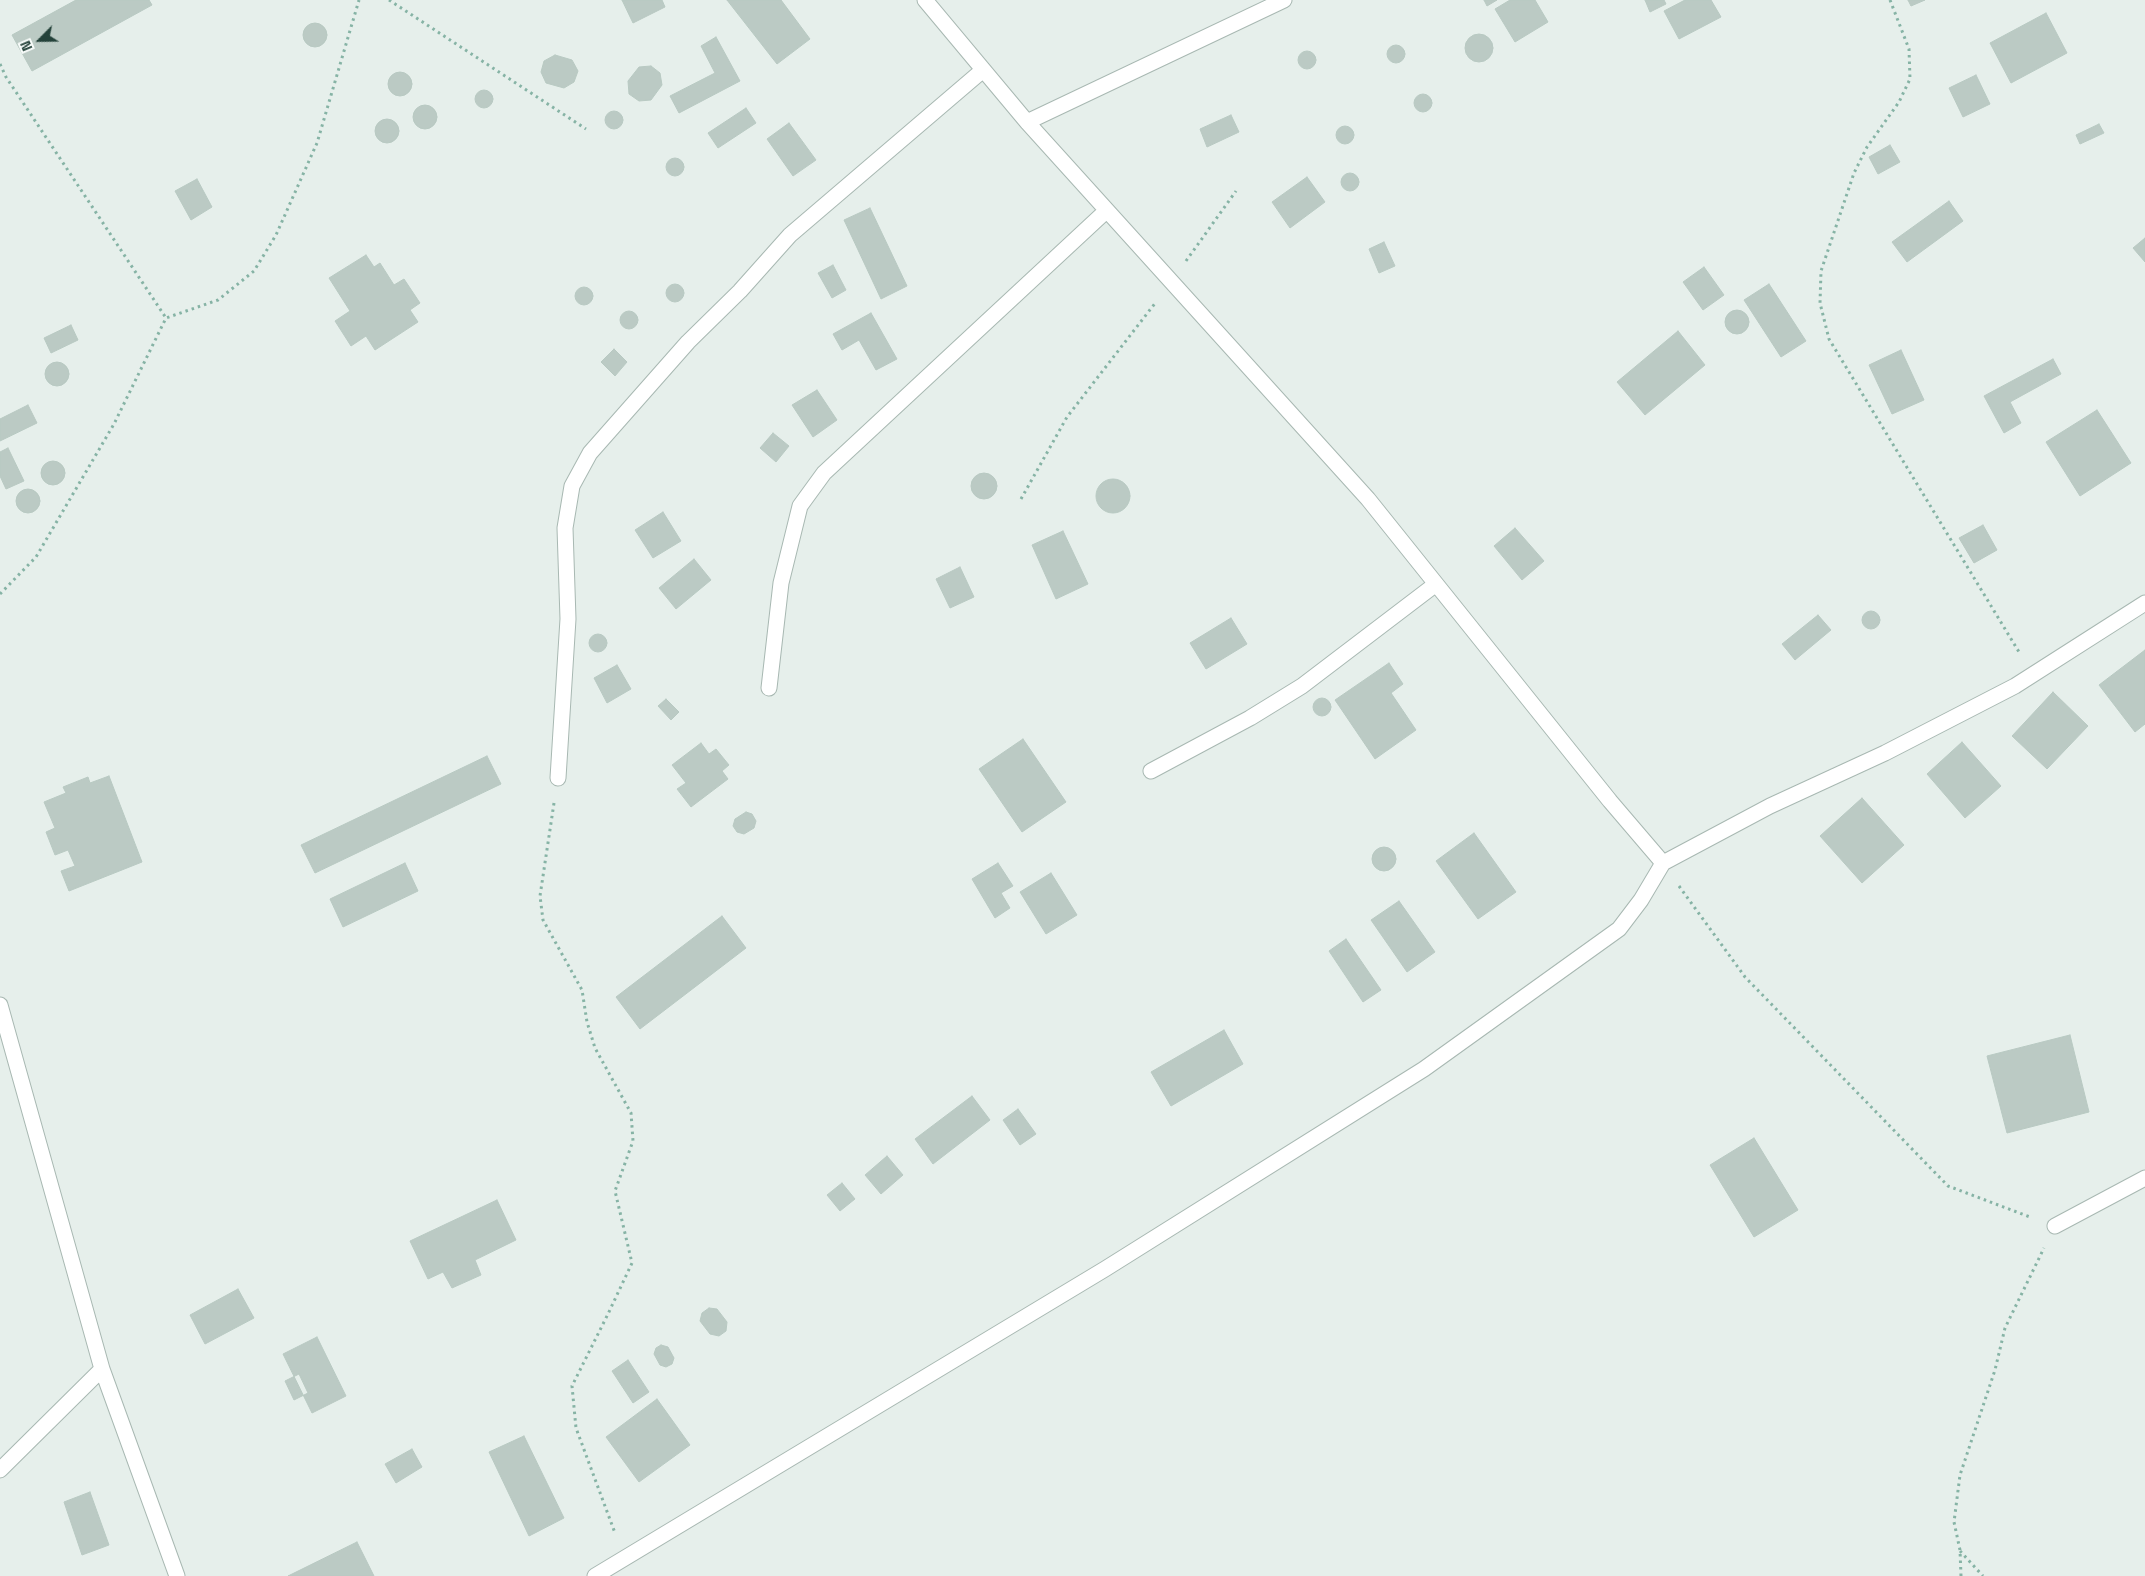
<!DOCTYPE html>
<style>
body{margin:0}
#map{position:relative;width:2145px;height:1576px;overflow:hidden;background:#e6efeb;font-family:"Space Grotesk",sans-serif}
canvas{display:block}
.north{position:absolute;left:15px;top:15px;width:50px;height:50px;-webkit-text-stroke:4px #f7fbf9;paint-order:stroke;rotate:247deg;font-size:14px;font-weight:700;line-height:20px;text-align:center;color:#24423a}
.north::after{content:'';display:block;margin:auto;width:18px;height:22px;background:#24423a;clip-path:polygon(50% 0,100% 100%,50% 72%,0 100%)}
</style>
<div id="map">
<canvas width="2145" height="1576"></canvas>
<div class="north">N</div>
</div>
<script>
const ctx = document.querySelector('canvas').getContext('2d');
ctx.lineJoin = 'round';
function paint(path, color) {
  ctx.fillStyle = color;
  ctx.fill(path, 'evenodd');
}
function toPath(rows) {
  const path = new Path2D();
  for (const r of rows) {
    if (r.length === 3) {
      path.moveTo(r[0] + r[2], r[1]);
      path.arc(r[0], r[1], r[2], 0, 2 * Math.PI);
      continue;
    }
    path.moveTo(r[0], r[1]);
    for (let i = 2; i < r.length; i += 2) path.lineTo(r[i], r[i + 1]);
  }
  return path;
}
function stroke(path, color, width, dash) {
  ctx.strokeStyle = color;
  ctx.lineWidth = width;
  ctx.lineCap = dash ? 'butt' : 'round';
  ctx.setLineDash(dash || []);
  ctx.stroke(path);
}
const building = toPath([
 [76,0,149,0,152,5,32,71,12,35,76,0],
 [622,0,662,0,665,7,633,23,622,0],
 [727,0,781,0,810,39,777,64,727,0],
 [1484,0,1497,0,1487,6,1484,0],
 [1510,0,1535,0,1548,22,1515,42,1495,9,1510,0],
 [1645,0,1664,0,1666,4,1650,12,1645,0],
 [1685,0,1711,0,1721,17,1679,39,1664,11,1685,0],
 [1908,0,1925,0,1911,6,1908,0],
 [2046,13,2067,53,2011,83,1990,43,2046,13],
 [315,35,12],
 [1479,48,14],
 [716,37,740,81,679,113,670,96,715,73,701,46,716,37],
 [1396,54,9],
 [1307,60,9],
 [555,55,572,60,578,71,574,82,564,88,546,83,541,72,544,61,555,55],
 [651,66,660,73,662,85,651,100,639,101,629,94,628,81,639,67,651,66],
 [400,84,12],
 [1976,75,1990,104,1963,117,1949,88,1976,75],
 [484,99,9],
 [1423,103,9],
 [425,117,12],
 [746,108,756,123,718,148,708,133,746,108],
 [614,120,9],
 [1231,115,1239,132,1207,147,1200,129,1231,115],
 [387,131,12],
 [789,123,816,160,793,176,767,139,789,123],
 [2099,124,2104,133,2080,144,2076,135,2099,124],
 [1345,135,9],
 [1890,145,1900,162,1878,174,1869,157,1890,145],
 [675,167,9],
 [1350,182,9],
 [1307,177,1325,202,1290,228,1272,202,1307,177],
 [197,179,212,207,191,220,175,191,197,179],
 [1949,201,1963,221,1907,262,1892,242,1949,201],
 [870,208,907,286,881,299,844,220,870,208],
 [2145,238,2145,262,2133,248,2145,238],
 [1384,242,1395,266,1379,273,1369,249,1384,242],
 [366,255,374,267,380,263,394,285,404,279,420,303,410,310,418,322,375,350,366,336,351,346,335,321,350,311,329,278,366,255],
 [833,265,846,290,832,298,818,273,833,265],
 [1704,267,1724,295,1703,310,1683,282,1704,267],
 [675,293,9],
 [1769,284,1806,341,1781,357,1744,300,1769,284],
 [584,296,9],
 [1737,322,12],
 [629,320,9],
 [871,313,897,359,876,370,859,340,842,350,833,334,871,313],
 [71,325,78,340,51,353,44,338,71,325],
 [1678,331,1705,365,1645,415,1617,382,1678,331],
 [614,349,627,362,615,376,601,362,614,349],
 [1901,350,1924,400,1892,414,1869,365,1901,350],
 [2053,359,2061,374,2010,402,2021,423,2004,433,1984,396,2053,359],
 [57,374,12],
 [817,390,837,420,813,437,792,405,817,390],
 [28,405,37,423,0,441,0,419,28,405],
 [2097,410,2131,463,2080,496,2046,442,2097,410],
 [773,433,789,446,776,462,760,448,773,433],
 [8,448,24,481,6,489,0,476,0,452,8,448],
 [53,473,12],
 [984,486,13],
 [1113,496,17],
 [28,501,12],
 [663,512,681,541,653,558,635,530,663,512],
 [1983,525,1997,550,1974,563,1959,538,1983,525],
 [1515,528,1544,561,1522,580,1494,546,1515,528],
 [1063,531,1088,584,1056,599,1032,545,1063,531],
 [694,559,711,580,676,609,659,588,694,559],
 [960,567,974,597,950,608,936,579,960,567],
 [1871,620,9],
 [1818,615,1831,630,1795,660,1782,644,1818,615],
 [1231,618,1247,644,1206,669,1190,643,1231,618],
 [598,643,9],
 [2145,650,2145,724,2135,732,2099,685,2145,650],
 [1389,663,1403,684,1391,693,1416,730,1375,759,1335,700,1389,663],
 [617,665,631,689,607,703,594,678,617,665],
 [2053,692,2088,726,2047,769,2012,736,2053,692],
 [1322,707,9],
 [666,699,679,712,671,720,658,706,666,699],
 [1023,739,1066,802,1022,832,979,769,1023,739],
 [1962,742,2001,786,1965,818,1927,774,1962,742],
 [701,743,709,754,716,749,729,765,722,771,728,779,691,807,677,789,686,783,672,765,701,743],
 [487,756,501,784,315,873,301,845,487,756],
 [109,776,142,862,69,891,61,871,75,866,68,850,55,855,46,832,55,828,44,802,66,793,63,787,88,777,90,783,109,776],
 [1862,798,1904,845,1862,883,1820,836,1862,798],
 [746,812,752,814,756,821,754,828,744,834,737,832,733,826,735,819,746,812],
 [1474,833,1516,892,1478,919,1436,861,1474,833],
 [1384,859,12],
 [405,863,418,891,343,927,330,899,405,863],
 [998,863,1013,886,1001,893,1010,908,995,918,972,879,998,863],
 [1051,873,1077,915,1046,934,1020,892,1051,873],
 [1399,901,1435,952,1407,972,1371,920,1399,901],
 [722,916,746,948,640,1029,616,997,722,916],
 [1346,939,1381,990,1363,1002,1329,951,1346,939],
 [1224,1030,1243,1064,1171,1106,1151,1072,1224,1030],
 [2070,1035,2089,1112,2007,1133,1987,1056,2070,1035],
 [972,1096,990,1120,933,1164,915,1139,972,1096],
 [1018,1109,1036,1134,1020,1145,1003,1120,1018,1109],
 [1754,1138,1798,1210,1754,1237,1710,1165,1754,1138],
 [887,1156,903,1175,881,1194,865,1175,887,1156],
 [842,1183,855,1199,840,1211,827,1195,842,1183],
 [497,1200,516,1240,475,1260,481,1275,452,1288,443,1272,428,1279,410,1241,497,1200],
 [238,1289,254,1318,205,1344,190,1315,238,1289],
 [709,1308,717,1309,727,1322,726,1331,719,1336,710,1334,700,1321,702,1313,709,1308],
 [317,1337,346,1396,312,1413,283,1354,317,1337],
 [661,1345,668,1347,674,1358,672,1364,666,1367,660,1365,654,1354,656,1348,661,1345],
 [628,1360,649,1392,633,1403,612,1371,628,1360],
 [299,1374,308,1393,294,1400,285,1381,299,1374],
 [657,1399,690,1445,639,1482,606,1437,657,1399],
 [524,1436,564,1518,529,1536,489,1452,524,1436],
 [412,1449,422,1467,396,1483,385,1464,412,1449],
 [90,1492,109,1545,82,1555,64,1502,90,1492],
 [357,1542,374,1576,288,1576,357,1542]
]);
paint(building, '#bbcac4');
stroke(building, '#b8c9c2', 1);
const minor = toPath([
 [925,0,1027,122,1368,499,1610,801,1663,863],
 [1027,122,1284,0],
 [769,688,781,583,800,506,824,473,1106,211],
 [1151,771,1250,718,1302,686,1436,584],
 [558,778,568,619,565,528,572,486,590,453,688,342,740,291,790,235,983,70],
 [0,1005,102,1369,177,1576],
 [2055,1226,2145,1178],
 [0,1470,102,1369],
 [595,1576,1105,1269,1424,1069,1619,929,1641,900,1663,863,1770,806,1885,753,2015,686,2145,603]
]);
stroke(minor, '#a8b8b2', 17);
stroke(toPath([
 [389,0,586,129],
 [1890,0,1909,49,1910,79,1899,102,1867,147,1854,173,1821,271,1820,303,1829,339,2019,652],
 [0,64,6,77,166,318],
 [1186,261,1236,191],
 [1021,499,1067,417,1156,302],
 [0,594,36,557,114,424,166,318,218,300,254,271,276,235,317,143,359,0],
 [554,803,540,896,543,920,582,990,587,1022,595,1048,631,1113,633,1141,615,1191,632,1263,608,1314,572,1386,576,1428,615,1533],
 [1679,886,1745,977,1948,1186,2030,1217],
 [1960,1551,1983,1576],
 [1961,1576,1960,1550,1954,1522,1960,1475,1995,1370,2005,1328,2044,1248]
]), '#86b3a5', 3, [2.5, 4]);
stroke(minor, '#fff', 15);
</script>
